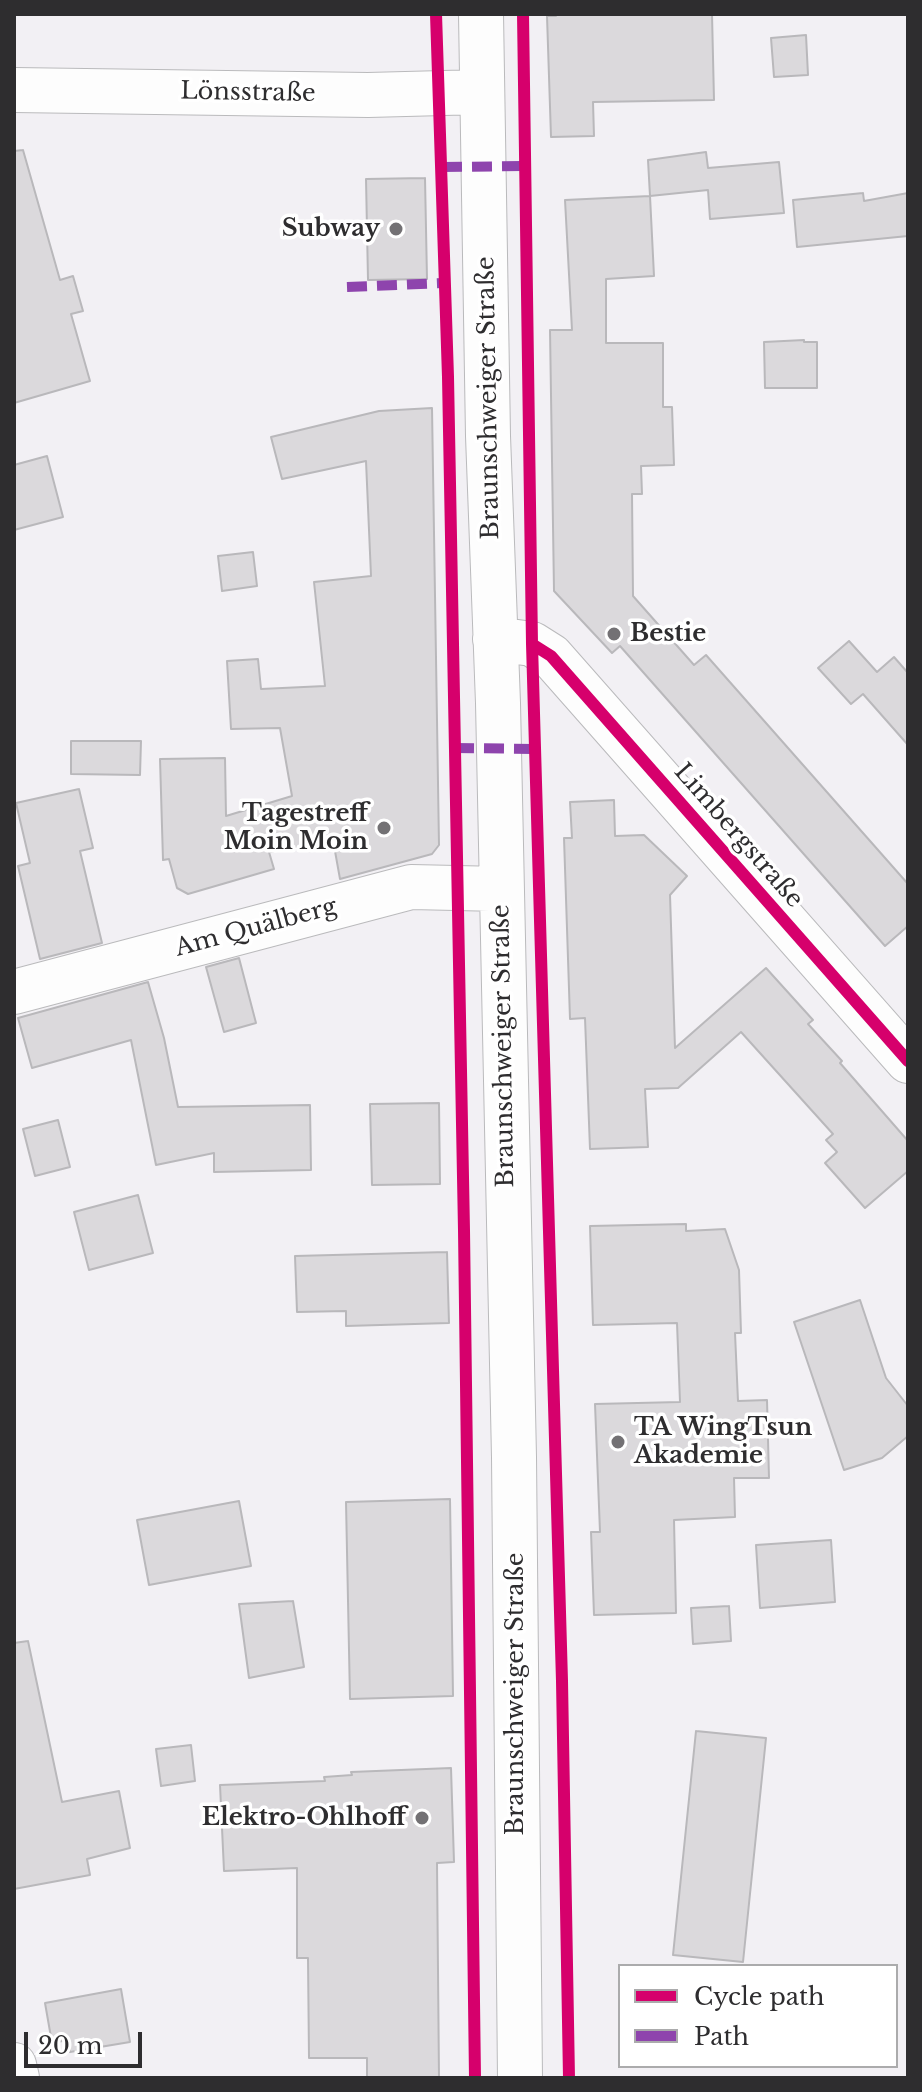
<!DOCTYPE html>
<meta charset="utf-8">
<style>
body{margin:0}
#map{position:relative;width:922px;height:2092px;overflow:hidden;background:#f2f0f4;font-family:"Libre Baskerville",serif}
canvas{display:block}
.frame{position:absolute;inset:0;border:16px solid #2e2d2f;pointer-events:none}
.legend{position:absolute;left:618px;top:1964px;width:280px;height:104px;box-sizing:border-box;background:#fff;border:2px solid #ababac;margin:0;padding:10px 14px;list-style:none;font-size:24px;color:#2e2d2f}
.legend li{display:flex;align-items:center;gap:16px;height:40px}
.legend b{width:40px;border:2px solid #ababac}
.scale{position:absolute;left:24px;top:2032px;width:118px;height:36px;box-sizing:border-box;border:4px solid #2e2d2f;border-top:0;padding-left:10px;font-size:24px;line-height:28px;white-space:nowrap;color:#2e2d2f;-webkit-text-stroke:6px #fff;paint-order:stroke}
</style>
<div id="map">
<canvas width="922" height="2092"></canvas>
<div class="frame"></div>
<ul class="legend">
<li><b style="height:10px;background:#d6006c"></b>Cycle path</li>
<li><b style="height:10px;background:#8e44ad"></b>Path</li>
</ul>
<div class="scale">20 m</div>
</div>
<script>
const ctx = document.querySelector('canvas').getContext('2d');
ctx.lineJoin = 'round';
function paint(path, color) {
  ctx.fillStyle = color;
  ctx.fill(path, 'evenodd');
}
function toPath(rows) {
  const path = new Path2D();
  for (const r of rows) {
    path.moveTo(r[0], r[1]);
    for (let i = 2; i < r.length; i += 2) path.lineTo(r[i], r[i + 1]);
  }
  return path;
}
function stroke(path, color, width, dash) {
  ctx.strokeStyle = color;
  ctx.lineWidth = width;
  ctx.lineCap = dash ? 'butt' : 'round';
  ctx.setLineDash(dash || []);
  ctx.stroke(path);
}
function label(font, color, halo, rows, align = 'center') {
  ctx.font = font + ' "Libre Baskerville",serif';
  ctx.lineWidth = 7;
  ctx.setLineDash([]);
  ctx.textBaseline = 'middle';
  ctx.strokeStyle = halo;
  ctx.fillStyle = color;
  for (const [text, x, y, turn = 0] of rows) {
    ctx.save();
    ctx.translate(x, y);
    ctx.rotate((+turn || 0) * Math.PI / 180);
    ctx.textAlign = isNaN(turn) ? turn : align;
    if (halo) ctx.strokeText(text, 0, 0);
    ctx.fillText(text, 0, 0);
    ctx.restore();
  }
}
const building = toPath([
 [556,14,712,14,714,100,593,102,594,136,551,137,547,16,556,16,556,14],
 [806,35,808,75,774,77,771,38,806,35],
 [23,150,60,280,73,276,83,311,71,314,90,381,14,403,14,151,23,150],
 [706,152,708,168,779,162,784,213,710,219,708,190,650,196,648,160,706,152],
 [425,178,427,279,368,280,366,179,425,178],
 [863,193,864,201,908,193,908,236,797,247,793,200,863,193],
 [650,196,654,276,606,279,606,343,663,343,663,407,672,407,674,465,641,466,642,494,632,494,633,596,694,665,706,655,908,884,908,926,885,946,620,646,612,653,554,591,550,330,572,330,565,200,650,196],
 [804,340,804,342,817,342,817,388,765,388,764,342,804,340],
 [432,408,439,845,432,854,340,879,333,840,269,852,274,869,188,894,177,888,169,859,163,860,160,759,225,758,226,816,292,796,280,728,231,729,227,661,258,659,261,689,325,686,314,582,371,576,366,461,282,479,271,437,379,411,432,408],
 [47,456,63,517,14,530,14,465,47,456],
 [253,552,257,586,222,591,218,556,253,552],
 [849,641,877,672,894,657,908,673,908,745,863,694,851,704,818,668,849,641],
 [71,741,141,741,140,775,71,774,71,741],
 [79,789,93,848,80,851,102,943,40,959,18,866,30,863,16,803,79,789],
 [614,800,615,836,644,835,687,876,670,895,675,1048,766,968,813,1020,808,1024,842,1061,840,1063,908,1141,908,1171,865,1208,825,1163,837,1152,826,1140,833,1134,741,1032,678,1088,645,1089,648,1147,590,1149,585,1018,570,1019,564,838,572,838,570,802,614,800],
 [239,958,256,1023,224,1032,206,967,239,958],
 [148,982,164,1038,178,1107,310,1105,311,1170,214,1172,214,1153,156,1165,131,1040,32,1068,18,1018,148,982],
 [439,1103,440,1184,372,1185,370,1104,439,1103],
 [58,1120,70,1167,35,1176,23,1129,58,1120],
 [138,1195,153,1253,89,1270,74,1212,138,1195],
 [686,1224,686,1231,725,1229,739,1270,741,1333,735,1333,738,1401,767,1400,769,1478,734,1478,735,1517,674,1520,676,1613,594,1615,591,1532,600,1532,595,1404,680,1402,677,1323,593,1325,590,1226,686,1224],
 [447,1252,449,1323,346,1326,346,1311,297,1312,295,1256,447,1252],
 [860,1300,886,1378,908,1406,908,1436,882,1458,844,1470,794,1322,860,1300],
 [450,1499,453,1696,350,1699,346,1502,450,1499],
 [239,1501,251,1566,149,1585,137,1520,239,1501],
 [831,1540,835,1602,760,1608,756,1545,831,1540],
 [293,1601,304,1667,249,1678,239,1604,293,1601],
 [729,1606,731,1641,693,1644,691,1608,729,1606],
 [28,1641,62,1802,119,1791,130,1848,87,1859,90,1875,14,1889,14,1643,28,1641],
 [696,1731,766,1738,743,1962,673,1955,696,1731],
 [191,1745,195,1781,161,1786,156,1749,191,1745],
 [451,1768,454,1862,437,1863,439,2078,367,2078,367,2058,309,2058,308,1958,297,1958,297,1868,224,1871,220,1785,325,1781,324,1777,352,1775,351,1772,451,1768],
 [121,1989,130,2042,70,2052,68,2040,52,2043,45,2003,121,1989]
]);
paint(building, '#dbd9dc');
stroke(building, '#b9b8bb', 2);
const minor = toPath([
 [481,14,488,436,498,703,514,1457,520,2078],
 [14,90,368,95,481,92],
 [495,639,532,644,551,656,908,1061],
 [14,992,411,887,501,889],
 [14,2065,17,2078]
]);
stroke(minor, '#bababc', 46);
stroke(minor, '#fdfdfd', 44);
stroke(toPath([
 [442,167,524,166],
 [347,287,446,283],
 [454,748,536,749]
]), '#8e44ad', 10, [20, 10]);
stroke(toPath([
 [436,14,448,377,464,1230,475,2078],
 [523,14,532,644,562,1681,569,2078],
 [532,644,551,656,908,1061]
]), '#d6006c', 12);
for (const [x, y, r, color] of [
 [396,229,8,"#737174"],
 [614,634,8,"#737174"],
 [384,828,8,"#737174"],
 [618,1442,8,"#737174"],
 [422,1818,8,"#737174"]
]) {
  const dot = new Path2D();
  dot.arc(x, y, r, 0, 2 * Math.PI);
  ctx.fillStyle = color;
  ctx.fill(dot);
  stroke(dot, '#fff', 3);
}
label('24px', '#2e2d2f', '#fff', [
 ["Lönsstraße",248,93,1],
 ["Braunschweiger Straße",489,398,-91],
 ["Limbergstraße",738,836,49],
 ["Am Quälberg",256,928,-15],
 ["Braunschweiger Straße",504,1046,-91],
 ["Braunschweiger Straße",516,1694,-90]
]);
label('bold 24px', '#2e2d2f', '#fff', [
 ["Subway",380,229],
 ["Bestie",630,634,"left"],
 ["Tagestreff",368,814],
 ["Moin Moin",368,842],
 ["TA WingTsun",634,1428,"left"],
 ["Akademie",634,1456,"left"],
 ["Elektro-Ohlhoff",406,1818]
], 'right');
</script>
